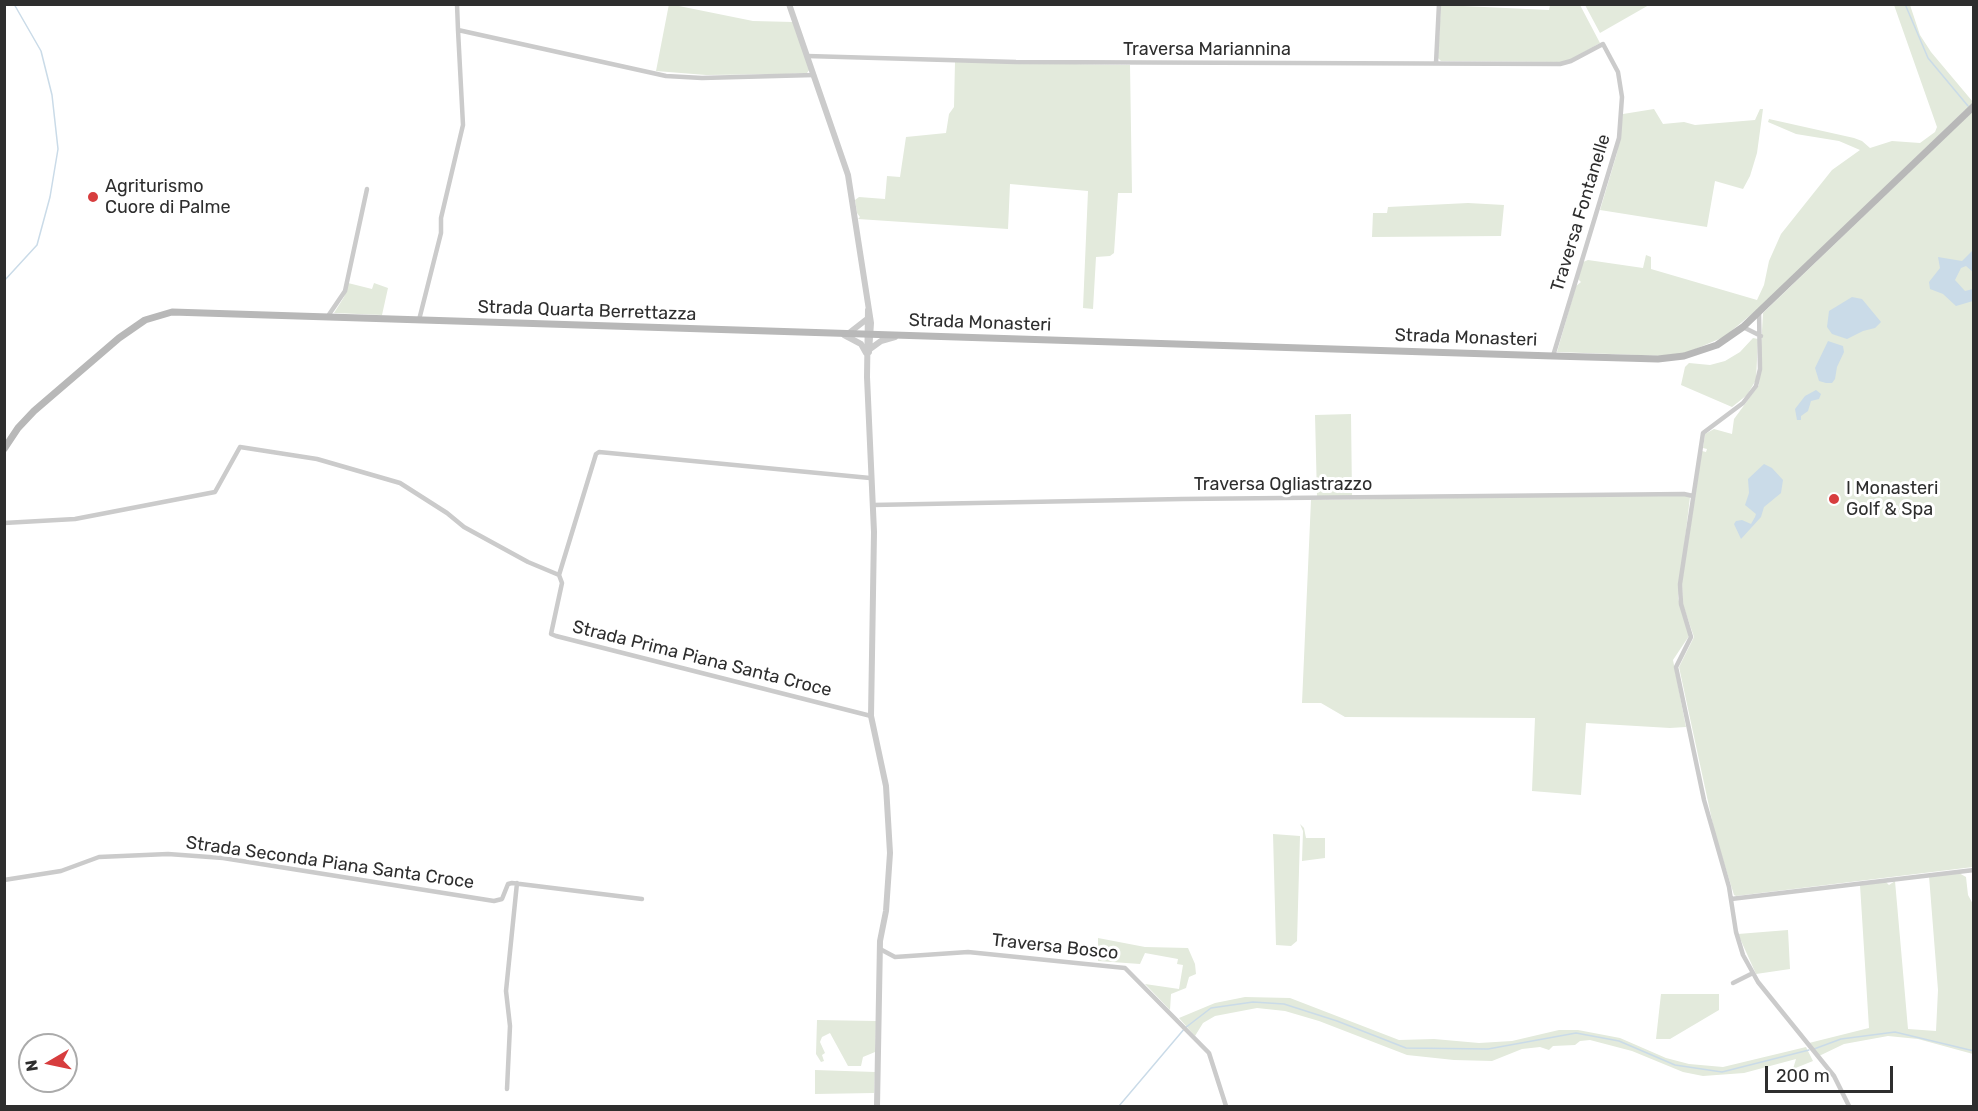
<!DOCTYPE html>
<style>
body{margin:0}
#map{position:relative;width:1978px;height:1111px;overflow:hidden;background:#fff;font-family:Rubik,sans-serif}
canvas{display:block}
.frame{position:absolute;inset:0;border:6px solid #2e2e2e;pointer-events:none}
.north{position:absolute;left:18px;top:1033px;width:60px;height:60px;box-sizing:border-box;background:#fff;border:2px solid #ababab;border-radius:50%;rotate:261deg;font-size:16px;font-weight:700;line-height:24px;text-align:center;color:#2e2e2e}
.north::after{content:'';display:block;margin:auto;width:21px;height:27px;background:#d73d3e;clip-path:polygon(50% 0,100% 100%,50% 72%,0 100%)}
.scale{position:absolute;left:1765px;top:1066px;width:128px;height:27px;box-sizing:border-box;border:3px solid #2e2e2e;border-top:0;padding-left:8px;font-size:18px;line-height:21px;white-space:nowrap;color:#2e2e2e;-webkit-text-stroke:4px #fff;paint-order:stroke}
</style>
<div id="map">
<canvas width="1978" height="1111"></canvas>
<div class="frame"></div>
<div class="north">N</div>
<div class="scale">200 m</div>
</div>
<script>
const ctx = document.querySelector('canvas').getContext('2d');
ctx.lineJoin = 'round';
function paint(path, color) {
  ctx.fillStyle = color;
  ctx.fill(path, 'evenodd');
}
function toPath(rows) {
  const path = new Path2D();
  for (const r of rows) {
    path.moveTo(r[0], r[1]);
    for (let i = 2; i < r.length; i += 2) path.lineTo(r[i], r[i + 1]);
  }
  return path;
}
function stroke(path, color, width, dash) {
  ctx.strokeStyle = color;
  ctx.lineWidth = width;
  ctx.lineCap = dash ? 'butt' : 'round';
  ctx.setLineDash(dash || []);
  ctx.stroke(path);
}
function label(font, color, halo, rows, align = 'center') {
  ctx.font = font + ' Rubik,sans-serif';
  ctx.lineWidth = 6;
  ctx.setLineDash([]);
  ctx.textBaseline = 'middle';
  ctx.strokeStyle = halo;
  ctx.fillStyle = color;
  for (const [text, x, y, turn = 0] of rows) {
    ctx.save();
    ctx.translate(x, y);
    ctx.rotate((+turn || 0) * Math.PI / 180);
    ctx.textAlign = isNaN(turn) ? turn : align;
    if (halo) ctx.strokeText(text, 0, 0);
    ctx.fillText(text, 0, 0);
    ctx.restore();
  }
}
paint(toPath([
 [669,4,753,21,793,22,810,69,807,73,786,74,706,75,656,71],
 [1441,5,1549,10,1550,5,1580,5,1600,43,1568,61,1560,62,1441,61,1438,58],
 [1585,5,1649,5,1600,33],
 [1894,5,1910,5,1920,35,1931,52,1973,102,1973,867,1736,896,1734,895,1715,834,1679,667,1694,637,1683,605,1682,582,1702,451,1706,452,1707,449,1703,448,1705,434,1714,429,1732,434,1734,419,1759,385,1763,313,1970,114,1965,110,1759,308,1724,337,1686,353,1665,356,1557,352,1576,286,1581,282,1578,279,1583,262,1588,260,1643,268,1646,255,1651,257,1651,269,1757,300,1764,285,1769,261,1781,234,1832,170,1860,150,1839,141,1796,134,1768,122,1769,119,1854,138,1862,141,1870,148,1892,141,1920,143,1935,132,1937,127],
 [955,62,1130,65,1132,193,1118,193,1114,253,1110,256,1096,257,1093,309,1083,308,1088,191,1010,184,1008,229,858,219,860,217,857,213,855,200,859,197,885,199,887,176,900,177,906,137,946,133,949,114,954,107],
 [1654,109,1663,124,1684,122,1695,125,1755,120,1760,109,1763,109,1757,153,1750,176,1743,189,1715,181,1707,227,1600,210,1617,153,1623,114],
 [1468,203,1504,205,1501,236,1372,237,1373,213,1387,213,1388,207],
 [348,283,372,289,374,283,388,288,382,315,334,313,344,297],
 [1753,338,1758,339,1756,380,1747,395,1732,407,1681,385,1685,367,1689,363,1710,365,1725,361,1740,352],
 [1351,414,1352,496,1317,497,1315,415],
 [1683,495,1690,497,1678,598,1689,636,1673,660,1686,727,1670,728,1586,723,1581,795,1532,791,1535,718,1345,717,1321,703,1302,703,1311,500],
 [1300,824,1304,828,1306,838,1325,838,1325,858,1302,861,1303,831],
 [1273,834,1300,836,1297,941,1291,946,1276,945],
 [1959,873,1966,877,1968,895,1974,906,1973,1054,1918,1039,1888,1036,1844,1044,1819,1056,1809,1043,1869,1028,1860,885,1886,882,1889,885,1895,881,1908,1029,1936,1031,1938,990,1929,876],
 [1788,930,1790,969,1756,974,1738,934],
 [1098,938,1145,947,1188,948,1195,964,1196,974,1189,977,1186,988,1171,994,1170,1010,1145,984,1179,989,1183,965,1177,964,1178,959,1145,953,1140,964,1098,961],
 [1661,994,1719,994,1719,1010,1670,1039,1656,1039],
 [1245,997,1290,998,1399,1040,1434,1039,1479,1043,1512,1041,1559,1030,1578,1030,1620,1038,1666,1058,1689,1064,1723,1067,1806,1047,1813,1061,1793,1069,1796,1059,1744,1073,1703,1076,1683,1072,1632,1051,1590,1040,1580,1041,1575,1045,1553,1046,1549,1050,1540,1047,1522,1049,1492,1061,1454,1060,1407,1055,1319,1021,1285,1011,1257,1008,1215,1016,1203,1023,1195,1036,1179,1018,1215,1003],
 [817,1020,876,1021,875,1052,863,1057,861,1066,848,1066,830,1033,822,1037,820,1042,825,1053,822,1055,824,1061,821,1062,816,1054],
 [815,1070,875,1072,874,1093,815,1094]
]), '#e3eadc');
paint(toPath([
 [1973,250,1973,272,1966,266,1961,268,1955,280,1965,291,1973,289,1973,301,1956,306,1943,294,1930,289,1929,282,1940,268,1938,257,1962,261],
 [1852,297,1862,299,1881,322,1875,328,1863,331,1847,339,1832,334,1827,327,1829,311],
 [1828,341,1843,346,1844,352,1837,367,1835,379,1832,383,1826,383,1819,381,1815,368],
 [1816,390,1821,394,1819,399,1811,401,1808,411,1801,416,1801,420,1797,420,1795,409,1805,396],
 [1764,464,1772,468,1783,480,1781,493,1764,507,1761,517,1741,539,1734,524,1736,521,1742,520,1751,524,1755,517,1756,514,1745,505,1749,493,1748,479]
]), '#cadbe8');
stroke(toPath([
 [1905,4,1928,58,1968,106],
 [4,281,37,245,50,197,58,149,52,95,41,51,14,4],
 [1814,1049,1841,1039,1895,1032,1974,1051],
 [1119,1106,1185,1028,1211,1008,1253,1002,1284,1004,1337,1021,1406,1048,1488,1049,1576,1033,1619,1041,1675,1065,1722,1072,1809,1050]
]), '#cadbe8', 1.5);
stroke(toPath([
 [457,4,458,30],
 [807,56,1016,62,1560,64,1571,61,1603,44,1618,72,1622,97,1619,138,1553,356],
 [1436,63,1439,4],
 [1759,312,1760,369,1756,386,1743,403,1703,433,1680,584,1681,604,1691,637,1676,667,1704,800,1729,887,1736,932,1743,955,1758,982,1834,1076,1849,1106],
 [328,316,345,291,367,189],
 [419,320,441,233,441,218,463,125,458,30,666,76,702,78,814,75],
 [1743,327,1761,336],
 [873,505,1182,499,1684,494,1693,496],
 [4,523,75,519,215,492,240,447,317,459,400,483,447,513,464,527,528,562,559,575,562,583,551,634,556,636,871,716],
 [559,575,596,454,599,452,870,478],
 [4,880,61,871,99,857,168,854,223,858,494,901,502,899,508,884,512,883,642,899],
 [1731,899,1974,870],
 [880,949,895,957,968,952,1125,968,1209,1053,1226,1106],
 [1733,983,1753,973],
 [507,1089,510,1026,506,991,517,883]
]), '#cbcbcb', 4.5);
stroke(toPath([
 [789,4,848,175,871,323,869,352],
 [868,310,867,377,874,532,871,716,886,786,890,853,886,911,880,941,877,1106],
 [849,333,867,319],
 [844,335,861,344,866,353],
 [870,349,881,341,895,337]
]), '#cbcbcb', 6);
stroke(toPath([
 [4,449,18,428,34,411,119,338,145,320,172,312,1553,356,1658,359,1684,356,1717,345,1743,327,1974,106]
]), '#b8b8b8', 7);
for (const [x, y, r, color] of [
 [93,197,6,"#d73d3e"],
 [1834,499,6,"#d73d3e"]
]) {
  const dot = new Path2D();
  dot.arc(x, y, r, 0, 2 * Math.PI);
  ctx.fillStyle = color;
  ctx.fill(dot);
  stroke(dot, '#fff', 2);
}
label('18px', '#2e2e2e', '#fff', [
 ["Traversa Mariannina",1207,50],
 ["Traversa Fontanelle",1581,213,-73],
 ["Strada Quarta Berrettazza",587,311,2],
 ["Strada Monasteri",980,323,2],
 ["Strada Monasteri",1466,338,2],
 ["Traversa Ogliastrazzo",1283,485],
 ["Strada Prima Piana Santa Croce",702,659,14],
 ["Strada Seconda Piana Santa Croce",330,863,8],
 ["Traversa Bosco",1055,947,6]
]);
label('18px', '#2e2e2e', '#fff', [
 ["Agriturismo",105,187],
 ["Cuore di Palme",105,208],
 ["I Monasteri",1846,489],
 ["Golf & Spa",1846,510]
], 'left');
</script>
